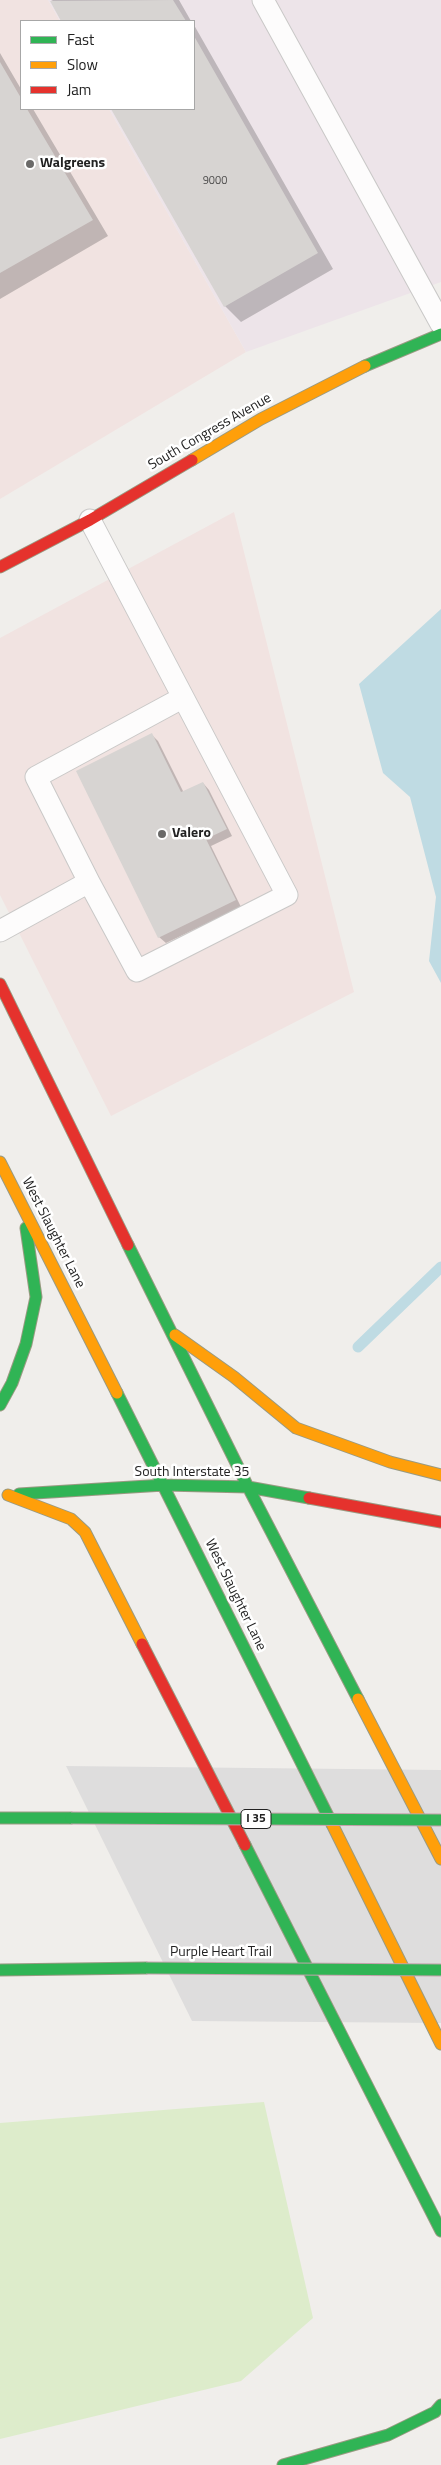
<!DOCTYPE html>
<style>
body{margin:0}
#map{position:relative;width:441px;height:2465px;overflow:hidden;background:#f0eeeb;font-family:"Titillium Web",sans-serif}
canvas{display:block}
.legend{position:absolute;left:20px;top:20px;width:175px;height:90px;box-sizing:border-box;background:#fff;border:1px solid #a7a7a7;margin:0;padding:6px 9px;list-style:none;font-size:15px;color:#222}
.legend li{display:flex;align-items:center;gap:10px;height:25px}
.legend b{width:25px;border:1px solid #a7a7a7}
</style>
<div id="map">
<canvas width="441" height="2465"></canvas>
<ul class="legend">
<li><b style="height:6px;background:#30b455"></b>Fast</li>
<li><b style="height:6px;background:#ff9f0a"></b>Slow</li>
<li><b style="height:6px;background:#e5322d"></b>Jam</li>
</ul>
</div>
<script>
const ctx = document.querySelector('canvas').getContext('2d');
ctx.lineJoin = 'round';
function paint(path, color) {
  ctx.fillStyle = color;
  ctx.fill(path, 'evenodd');
}
function toPath(rows) {
  const path = new Path2D();
  for (const r of rows) {
    path.moveTo(r[0], r[1]);
    for (let i = 2; i < r.length; i += 2) path.lineTo(r[i], r[i + 1]);
  }
  return path;
}
function stroke(path, color, width, dash) {
  ctx.strokeStyle = color;
  ctx.lineWidth = width;
  ctx.lineCap = dash ? 'butt' : 'round';
  ctx.setLineDash(dash || []);
  ctx.stroke(path);
}
function label(font, color, halo, rows, align = 'center') {
  ctx.font = font + ' "Titillium Web",sans-serif';
  ctx.lineWidth = 5;
  ctx.setLineDash([]);
  ctx.textBaseline = 'middle';
  ctx.strokeStyle = halo;
  ctx.fillStyle = color;
  for (const [text, x, y, turn = 0] of rows) {
    ctx.save();
    ctx.translate(x, y);
    ctx.rotate((+turn || 0) * Math.PI / 180);
    ctx.textAlign = isNaN(turn) ? turn : align;
    if (halo) ctx.strokeText(text, 0, 0);
    ctx.fillText(text, 0, 0);
    ctx.restore();
  }
}
paint(toPath([
 [0,0,48,0,60,21,21,21,21,109,109,109,246,352,0,499],
 [234,512,354,992,111,1116,0,895,0,638]
]), '#f1e3e1');
paint(toPath([
 [48,0,441,0,441,282,246,352,109,109,194,109,194,21,60,21]
]), '#ede4e9');
paint(toPath([
 [264,2102,313,2318,241,2381,0,2439,0,2123]
]), '#ddeccb');
paint(toPath([
 [441,609,441,983,429,961,436,897,410,797,383,773,359,684]
]), '#bfdbe3');
paint(toPath([
 [66,1766,441,1770,441,2023,192,2021]
]), '#dedddd');
paint(toPath([
 [53,0,179,0,191,21,63,21,51,1],
 [194,25,333,269,241,322,225,306,113,109,194,109],
 [0,53,21,89,21,109,33,109,108,236,0,299],
 [152,735,158,741,184,793,203,783,209,790,232,836,211,846,241,907,166,943,159,937]
]), '#0003');
stroke(toPath([
 [358,1347,441,1267]
]), '#bfdbe3', 11);
paint(toPath([
 [173,0,186,21,61,21,50,1],
 [194,36,318,253,224,307,111,109,194,109],
 [0,62,21,98,21,109,27,109,93,220,0,273],
 [152,733,181,792,203,782,227,829,206,839,236,900,158,938,76,771]
]), '#d7d4d2');
const lane = toPath([
 [263,0,441,324],
 [89,882,36,777,182,698],
 [0,931,89,882,137,971,287,895,90,520]
]);
const fast = toPath([
 [365,366,441,334],
 [128,1245,248,1487,358,1699],
 [117,1393,332,1824],
 [0,1405,12,1383,26,1344,36,1297,26,1228],
 [19,1494,164,1485,248,1487,309,1498],
 [0,1818,71,1818],
 [245,1845,441,2231],
 [0,1970,146,1968],
 [283,2465,388,2435,435,2412,441,2405]
]);
const slow = toPath([
 [192,460,261,419,365,366],
 [0,1162,117,1393],
 [175,1335,234,1377,296,1428,390,1462,441,1475],
 [8,1495,71,1519,85,1532,142,1644],
 [358,1699,441,1859],
 [332,1824,441,2044]
]);
const jam = toPath([
 [0,567,90,520,192,460],
 [0,984,128,1245],
 [309,1498,441,1522],
 [142,1644,245,1845]
]);
stroke(lane, '#c9c8c7', 23);
stroke(fast, '#999a82', 13);
stroke(slow, '#999a82', 13);
stroke(jam, '#999a82', 13);
stroke(lane, '#fdfcfc', 21);
stroke(fast, '#30b455', 11);
stroke(slow, '#ff9f0a', 11);
stroke(jam, '#e5322d', 11);
const fastBridge = toPath([
 [71,1818,441,1820],
 [146,1968,441,1970]
]);
stroke(fastBridge, '#c5a2ac', 13, []);
stroke(fastBridge, '#30b455', 11);
for (const [x, y, r, color] of [
 [30,164,5,"#6a6968"],
 [162,834,5,"#6a6968"]
]) {
  const dot = new Path2D();
  dot.arc(x, y, r, 0, 2 * Math.PI);
  ctx.fillStyle = color;
  ctx.fill(dot);
  stroke(dot, '#fff', 2);
}
label('11px', '#4f4e4e', null, [
 ["9000",215,181]
]);
for (const [x, y, w] of [
 [256,1819,30]
]) {
  const box = new Path2D();
  box.roundRect(x - w / 2, y - 9.5, w, 19, 4);
  ctx.fillStyle = '#fff';
  ctx.fill(box);
  stroke(box, '#222', 1);
}
label('bold 12px', '#222', null, [
 ["I 35",256,1819]
]);
label('bold 14px', '#222', '#fff', [
 ["Walgreens",40,164],
 ["Valero",172,834]
], 'left');
label('14px', '#222', '#fff', [
 ["South Congress Avenue",210,432,-30],
 ["West Slaughter Lane",53,1233,63],
 ["South Interstate 35",192,1473],
 ["West Slaughter Lane",235,1595,64],
 ["Purple Heart Trail",221,1953]
]);
</script>
